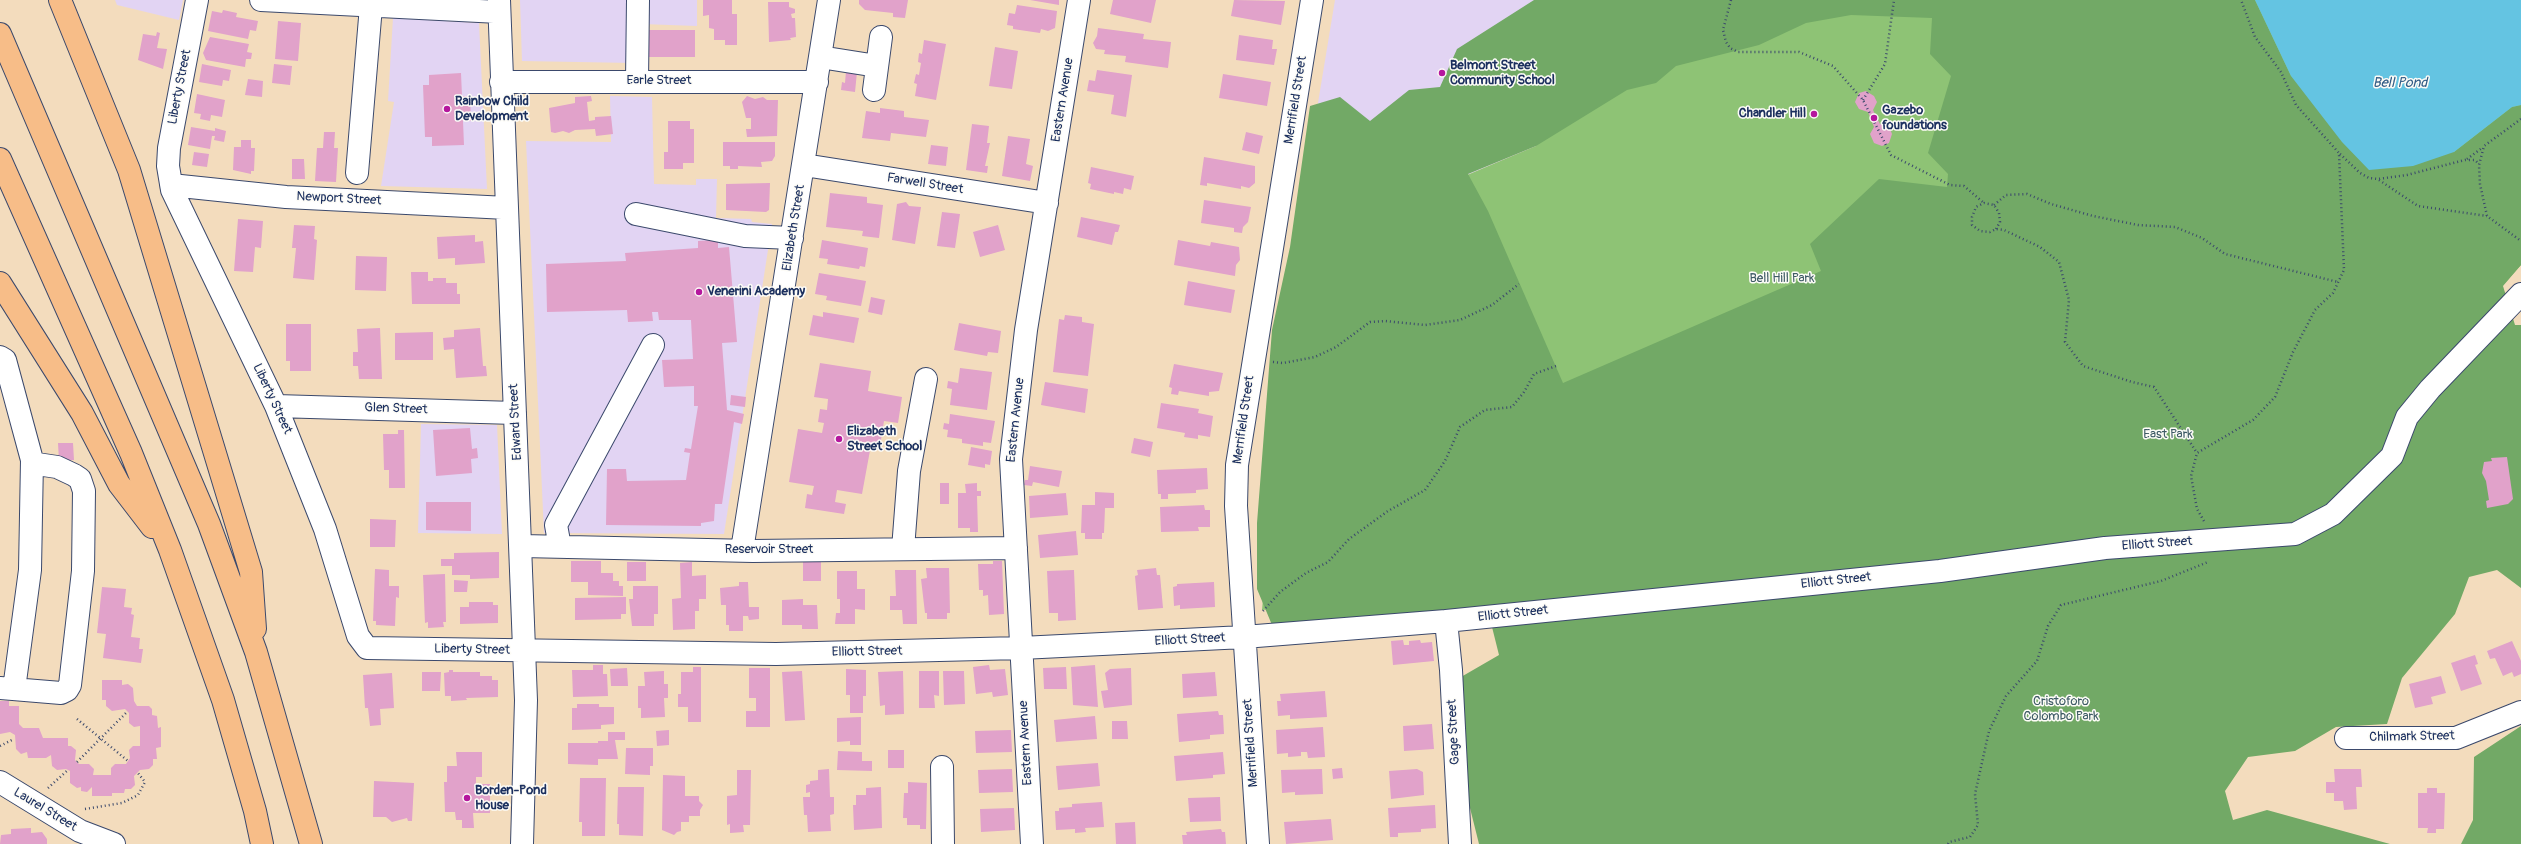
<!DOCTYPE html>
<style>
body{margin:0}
canvas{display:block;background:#f3dcbd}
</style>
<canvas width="2521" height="844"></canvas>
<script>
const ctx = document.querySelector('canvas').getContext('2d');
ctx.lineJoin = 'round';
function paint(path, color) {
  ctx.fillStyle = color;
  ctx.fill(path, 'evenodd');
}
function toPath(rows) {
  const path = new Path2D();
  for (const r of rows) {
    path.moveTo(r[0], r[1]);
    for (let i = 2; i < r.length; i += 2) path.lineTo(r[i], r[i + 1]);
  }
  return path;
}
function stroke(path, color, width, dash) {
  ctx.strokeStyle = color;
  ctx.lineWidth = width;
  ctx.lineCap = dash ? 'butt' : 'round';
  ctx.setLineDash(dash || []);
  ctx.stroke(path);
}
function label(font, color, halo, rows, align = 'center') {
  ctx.font = font + ' Pangolin,sans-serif';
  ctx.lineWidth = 3;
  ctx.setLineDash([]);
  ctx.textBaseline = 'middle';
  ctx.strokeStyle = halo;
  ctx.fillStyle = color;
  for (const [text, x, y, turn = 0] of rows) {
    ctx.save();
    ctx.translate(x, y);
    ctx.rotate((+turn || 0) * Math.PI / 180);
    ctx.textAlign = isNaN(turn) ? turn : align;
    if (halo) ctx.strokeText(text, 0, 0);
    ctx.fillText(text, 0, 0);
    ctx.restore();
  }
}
paint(toPath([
 [115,0,183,0,179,20,117,5],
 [520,0,634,0,633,63,522,61],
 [642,0,697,0,697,26,642,24],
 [1335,0,1585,0,1536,146,1294,248],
 [393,18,479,23,487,189,381,186,394,102,388,101],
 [610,96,652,97,654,184,696,185,696,179,717,179,716,218,751,219,752,222,772,224,724,534,544,533,526,141,611,142],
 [421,424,497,425,502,534,418,533]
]), '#e2d4f3');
paint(toPath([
 [1585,0,2521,0,2521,265,2468,324,2285,511,1262,610,1294,248,1536,146]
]), '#8ec375');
paint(toPath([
 [1534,0,2255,0,2291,76,2454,152,2512,107,2521,105,2521,265,2503,286,2515,325,2521,325,2521,588,2497,570,2469,577,2455,614,2402,678,2387,724,2336,727,2295,751,2248,757,2225,791,2233,820,2267,810,2390,844,1479,844,1466,792,1461,677,1499,655,1490,619,1272,625,1257,589,1257,523,1272,330,1290,247,1310,106,1340,97,1370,121,1409,90,1440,87,1457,49],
 [1851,15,1932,18,1930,54,1951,76,1928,153,1948,174,1947,187,1879,179,1810,244,1821,271,1563,383,1488,211,1468,174,1536,146,1627,90,1656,83,1676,66,1759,45,1806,23],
 [2521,726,2521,844,2461,844,2473,820,2474,757]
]), '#72a966');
paint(toPath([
 [2255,0,2521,0,2521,105,2512,107,2454,152,2413,166,2369,170,2342,142,2291,76]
]), '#64c4e2');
paint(toPath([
 [703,0,732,0,732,14,737,14,737,45,725,45,725,40,714,40,714,29,709,28,709,15,703,16],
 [859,0,908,0,905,18,893,17,893,13,865,10,859,4],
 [1030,0,1059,0,1059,5],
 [1113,0,1156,0,1151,23,1110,14],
 [1234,0,1285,1,1281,25,1231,16],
 [768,2,789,2,789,7,795,9,795,13,791,14,792,18,795,18,796,37,790,38,791,40,769,42],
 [1017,5,1057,11,1055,28,1048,31,1041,29,1040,33,1013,29,1013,26,1007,25,1009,13,1015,14],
 [223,10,237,13,236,17,258,21,256,31,250,30,248,39,208,31,212,11,222,13],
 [278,21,301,23,298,61,275,59],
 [1098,28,1144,34,1143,39,1171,42,1168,68,1125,62,1126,56,1104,54,1105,50,1096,49,1093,43,1097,36],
 [643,30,695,30,695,57,643,57],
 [157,32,160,33,157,48,167,49,163,69,138,60,143,34,156,36],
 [1239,35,1273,40,1272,49,1277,49,1274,65,1236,60],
 [210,37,249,44,247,52,252,53,251,59,246,59,245,67,206,60,203,53],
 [924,40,946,44,936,100,915,96,917,84,914,83,916,74,919,75,921,63,918,62,919,53,922,54],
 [995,47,1018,51,1012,89,989,86],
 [202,64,231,70,229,81,223,80,222,86,199,82],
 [274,64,292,66,290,85,272,83],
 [1097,70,1132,75,1126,117,1111,114,1114,95,1087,91,1089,80,1095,81],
 [846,71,857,72,855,92,841,90,842,82,845,83],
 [461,73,462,96,470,96,471,121,463,121,464,145,432,146,432,137,425,137,423,85,429,85,429,75],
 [1223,74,1271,82,1267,106,1219,98],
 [248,79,263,81,262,97,245,95],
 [1866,91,1874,96,1877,102,1873,110,1880,124,1889,126,1892,134,1889,143,1882,146,1874,143,1870,134,1874,127,1868,112,1859,109,1855,102,1859,93],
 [197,94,225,100,222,117,211,115,210,121,200,119,201,114,194,113],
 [591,96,592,101,587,102,589,121,595,120,595,117,611,116,613,134,596,136,595,129,575,130,569,133,563,131,555,133,551,132,549,108,575,103,575,97],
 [747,96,755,99,763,97,767,100,778,100,777,136,747,137,746,129,751,129,751,118,746,118,742,102],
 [880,108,904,111,904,117,929,120,926,137,891,133,890,141,862,138,866,111,880,113],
 [668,121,690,121,690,129,694,129,694,163,683,163,683,169,664,169,664,152,668,152],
 [972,124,989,126,987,143,990,143,985,166,988,166,987,173,966,170],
 [191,127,215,131,215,128,226,131,224,142,214,140,215,136,212,136,210,149,188,145],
 [324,132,335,132,334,148,338,148,336,182,315,181,317,148,323,148],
 [1246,132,1263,136,1259,154,1242,150],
 [1008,136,1030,139,1026,164,1033,166,1030,181,1002,176],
 [241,140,251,140,251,148,255,148,254,171,251,171,251,174,233,170,234,147,241,147],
 [723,142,775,142,775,156,772,161,761,162,762,167,738,166,738,169,730,169,730,166,723,166],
 [931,145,948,147,946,166,928,164],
 [194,152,209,154,207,167,192,165],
 [1204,157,1255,166,1255,183,1249,188,1241,186,1241,189,1207,183,1207,186,1200,185],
 [292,159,304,159,305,179,292,179],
 [1091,167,1134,176,1131,190,1124,188,1123,194,1114,192,1114,194,1090,189,1091,184,1088,183],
 [770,183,769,210,766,212,726,210,726,184],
 [830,193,867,197,867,203,883,205,879,238,862,236,863,231,826,227],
 [1204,200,1251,207,1248,222,1243,227,1242,233,1234,232,1234,228,1201,223],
 [906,202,909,206,921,207,915,244,892,240,897,204],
 [942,212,960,214,955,248,937,246],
 [1081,217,1120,225,1118,232,1115,232,1112,245,1077,237],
 [238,219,263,221,261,248,255,247,253,272,234,271],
 [294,225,315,226,314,239,317,240,314,280,293,278,296,248,292,248],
 [998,225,1005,250,980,257,973,232],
 [475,235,475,242,483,241,485,263,455,265,455,258,438,259,437,237],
 [718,240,718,248,729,247,737,342,722,343,727,410,744,414,742,424,734,422,722,504,715,504,714,521,701,523,701,526,606,525,607,469,626,469,627,481,686,480,690,453,684,452,685,448,691,449,698,406,694,406,694,386,664,387,662,360,693,359,691,320,659,320,658,312,652,312,653,321,628,322,627,310,547,312,546,264,626,261,625,253,698,248,698,241],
 [822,240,868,248,865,267,860,266,859,269,827,264,828,259,819,258],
 [1178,240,1210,246,1211,242,1239,247,1240,260,1236,265,1235,276,1174,265],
 [356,256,387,257,386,291,355,290],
 [411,272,428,272,428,281,433,281,433,278,446,278,446,283,457,283,457,294,460,294,460,304,412,304],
 [819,273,866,281,861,306,826,300,827,296,815,294],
 [1188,281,1235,290,1231,313,1184,305],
 [871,297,885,300,882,315,868,312],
 [823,312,859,318,854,343,809,335,813,315,823,317],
 [1065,315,1082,317,1082,322,1094,324,1088,376,1053,372,1059,319,1064,320],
 [959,323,1001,331,998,353,988,352,987,356,954,350],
 [286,324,311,324,311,371,290,371,290,361,286,361],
 [380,328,382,379,359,379,358,366,353,366,353,352,358,352,357,329],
 [480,328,483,366,486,366,487,376,456,378,454,349,444,350,443,338,454,337,454,330],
 [433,332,433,360,395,360,395,333],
 [820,363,871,371,868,391,902,397,898,423,884,421,880,446,871,445,862,494,837,490,835,502,846,504,844,514,805,508,807,494,812,495,814,486,789,482,798,429,822,433,824,423,818,422,820,409,827,410,828,399,814,397],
 [1174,364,1223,373,1219,391,1209,392,1209,396,1179,391,1178,395,1171,394,1172,388,1169,387],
 [960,368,992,372,987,410,950,405,952,389,947,388,948,381,958,383],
 [1045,382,1088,389,1085,413,1041,405],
 [731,395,746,397,745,407,730,405],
 [1161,403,1199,409,1198,413,1213,416,1210,437,1198,435,1198,439,1184,437,1185,433,1157,428],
 [950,414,995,421,991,443,983,442,983,446,962,443,962,439,947,437,948,430,943,429,944,423,949,424],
 [470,428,472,449,477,448,478,458,471,459,472,473,436,476,433,430],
 [398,430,404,430,405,488,389,488,389,470,384,470,383,434,398,434],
 [1134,438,1153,442,1150,457,1131,453],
 [58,443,73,443,74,460,59,461],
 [971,447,992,451,990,465,985,464,985,468,968,465],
 [2507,457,2513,499,2508,504,2487,508,2486,501,2489,500,2486,481,2482,473,2484,462,2492,461,2491,458],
 [1030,466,1062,471,1059,487,1033,482,1032,486,1024,485,1025,480,1028,480],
 [1207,468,1208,489,1196,490,1196,493,1168,494,1168,499,1161,499,1161,494,1158,494,1157,470],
 [940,483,949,483,949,504,940,504],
 [977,483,977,491,981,491,981,496,977,496,978,532,970,532,970,528,958,528,958,493,966,493,965,484],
 [1095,492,1114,493,1114,508,1105,508,1104,533,1102,533,1102,539,1085,539,1085,533,1081,533,1082,505,1095,505],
 [1066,493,1068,515,1030,518,1029,496],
 [426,502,471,502,471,531,426,530],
 [1204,505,1205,510,1210,510,1210,527,1198,527,1199,531,1161,532,1160,507],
 [370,519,396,520,395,547,370,547],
 [1076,531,1078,555,1040,558,1038,535],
 [499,552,499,578,470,579,470,575,452,575,452,566,441,566,441,559,454,559,454,553],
 [571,561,601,561,601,573,613,573,613,581,619,581,619,586,623,586,623,596,588,595,588,582,571,582],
 [993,561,1002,561,1004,614,989,615,988,595,983,596,983,590,979,590,978,564,993,564],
 [627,562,646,562,646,581,627,581],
 [692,562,692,576,706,575,706,599,699,599,699,611,695,611,695,629,673,630,672,599,681,598,680,563],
 [803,562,821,562,821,581,803,581],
 [926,568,949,568,950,613,947,613,947,619,927,619,927,613,925,613,921,579,927,578],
 [1156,568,1157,575,1160,575,1163,608,1138,610,1135,576,1138,575,1137,570],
 [375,569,389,570,389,586,399,586,399,598,396,597,395,626,376,625,376,621,373,621],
 [895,570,916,570,917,624,903,624,902,610,890,610,890,596,896,596],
 [1074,570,1076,620,1058,621,1058,613,1049,613,1047,571],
 [837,571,857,571,857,589,865,589,865,610,855,609,855,624,835,624,836,613,840,613,840,599,837,599],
 [445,574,446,622,443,622,444,627,428,628,428,622,425,623,423,575],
 [454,580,468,581,467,592,454,592],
 [739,582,748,582,749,607,759,607,759,619,749,620,748,616,743,616,743,631,729,631,729,625,726,625,726,605,721,605,720,588,739,586],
 [1214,582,1215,607,1180,609,1180,605,1174,606,1173,587,1177,586,1177,584],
 [633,586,658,586,658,614,654,614,654,626,632,626,629,599,633,599],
 [102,587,126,589,124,607,132,608,131,614,134,615,131,637,140,638,139,649,143,649,141,663,103,658,106,634,97,633],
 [626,597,626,614,621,614,621,619,575,620,575,598],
 [803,599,803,605,817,605,818,629,802,629,802,625,782,625,782,600],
 [469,602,493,602,493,605,498,605,498,623,460,624,460,607,469,607],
 [1403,640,1404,645,1409,645,1409,641,1420,640,1421,643,1432,642,1434,661,1393,665,1391,641],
 [2512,641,2521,661,2521,674,2514,677,2512,672,2503,676,2495,658,2490,659,2487,651],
 [2475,655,2478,664,2475,665,2482,684,2461,691,2451,663],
 [593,665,603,665,603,674,607,674,608,696,573,697,572,670,593,670],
 [989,665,990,670,1005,669,1008,695,993,697,992,692,976,694,973,667],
 [1095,665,1098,707,1073,705,1071,667],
 [693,667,701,667,701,722,688,722,688,707,678,707,678,694,681,694,681,672,693,672],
 [1066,667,1067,689,1044,689,1043,668],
 [627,668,628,686,611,686,610,669],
 [749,668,770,668,770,727,746,727,746,711,756,711,756,698,749,698],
 [1131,668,1132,705,1104,708,1101,691,1108,690,1105,673,1110,669],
 [846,669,866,670,866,696,863,696,863,713,850,713,850,695,846,695],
 [449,670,453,670,453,672,480,672,480,676,492,676,492,680,498,680,498,697,466,698,467,700,451,701,451,696,445,696,444,673,449,672],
 [664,671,664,684,668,684,668,698,664,698,665,717,641,718,641,708,638,708,638,686,645,686,644,672],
 [802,671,805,720,785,721,782,672],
 [903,671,904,714,885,715,885,705,880,706,878,672],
 [919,671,939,671,939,696,934,695,935,708,919,708],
 [943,671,964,671,965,704,944,705],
 [422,672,441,672,440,691,422,691],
 [1215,672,1217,696,1183,698,1182,674],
 [392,673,394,708,380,709,381,725,370,726,368,708,365,708,363,675],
 [2441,676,2446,693,2431,697,2433,704,2415,708,2409,684],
 [102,680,122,680,122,685,128,684,133,688,134,701,137,706,149,706,152,709,152,715,157,716,158,728,161,727,161,747,156,748,157,759,153,759,153,765,149,769,140,770,134,776,135,785,131,789,125,789,124,793,112,793,112,796,92,796,92,787,87,792,81,791,81,787,77,788,70,783,70,771,66,769,57,770,52,766,51,755,46,758,28,758,27,752,21,754,16,749,15,735,10,732,0,734,0,701,9,701,9,706,19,706,19,724,23,728,39,728,43,738,68,738,68,746,71,746,76,750,75,760,79,764,89,764,94,769,93,775,111,775,111,768,115,764,126,764,130,758,129,750,133,746,140,746,140,726,134,727,129,723,129,713,125,709,112,711,106,706,106,700,102,700],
 [1325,691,1327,717,1290,719,1290,715,1278,716,1277,701,1281,701,1280,694],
 [577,704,599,704,599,707,614,707,614,724,601,725,601,729,572,730,572,708,577,708],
 [1218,711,1219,715,1223,715,1224,734,1210,735,1210,739,1179,742,1177,714],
 [1095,716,1097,739,1056,742,1054,720],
 [861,717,861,745,850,745,850,741,837,742,837,718],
 [1112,721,1127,721,1128,739,1112,739],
 [1432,724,1434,749,1404,751,1403,726],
 [1323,727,1325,757,1308,758,1307,752,1301,752,1301,756,1288,757,1288,753,1277,754,1276,730],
 [669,730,669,745,657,746,656,731],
 [1011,730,1012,752,976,753,975,731],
 [608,732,625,732,625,740,615,740,618,759,598,759,598,765,568,764,568,743,598,743,598,741,608,741],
 [626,748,653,748,653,766,650,766,650,775,625,774],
 [888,750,904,750,904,768,888,768],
 [838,751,862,752,862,761,872,761,872,771,837,770],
 [456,752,482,752,482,777,476,777,476,784,490,784,490,813,473,813,474,828,462,828,462,820,456,820,455,812,445,812,444,782,447,782,447,766,457,766],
 [1223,752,1225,774,1213,775,1213,778,1176,781,1174,756],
 [1098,763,1100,786,1058,790,1056,766],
 [1342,768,1343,778,1333,779,1332,769],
 [829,769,830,797,834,797,834,814,830,815,831,831,808,832,807,815,804,815,803,797,810,797,810,792,806,793,806,785,810,784,810,781,818,780,818,770],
 [1012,769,1013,792,979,793,978,770],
 [1322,769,1323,794,1295,795,1295,792,1282,793,1281,770],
 [1417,769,1423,772,1424,795,1391,799,1389,771],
 [2334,769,2361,769,2362,787,2356,787,2357,809,2344,810,2343,801,2334,801,2334,793,2326,793,2326,782,2335,782],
 [737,770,751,770,750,825,743,825,744,832,730,833,730,824,727,825,727,796,737,795],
 [663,775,685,776,685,796,699,796,699,801,703,805,700,810,700,816,689,816,689,822,681,822,681,831,677,832,674,835,662,830],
 [580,778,606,778,605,836,582,836,582,822,579,822],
 [374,781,414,783,412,821,408,821,407,818,392,822,386,817,373,817],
 [908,782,927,783,926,829,920,829,920,825,907,825,907,818,903,818,904,793,908,793],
 [618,787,644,787,643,836,619,835,619,824,617,824],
 [881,787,882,828,854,830,853,805,856,805,856,795,866,795,866,788],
 [2427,788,2437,788,2437,793,2445,793,2444,829,2436,829,2436,833,2427,833,2428,828,2418,828,2418,793,2427,793],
 [1220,797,1221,821,1190,822,1188,798],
 [1102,802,1104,827,1085,828,1086,832,1075,833,1075,829,1056,830,1055,811,1059,811,1059,808,1072,807,1072,804],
 [1435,805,1436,828,1421,829,1421,832,1398,833,1398,837,1390,837,1388,808],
 [1014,808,1015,830,981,832,980,809],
 [1331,819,1333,840,1286,844,1284,822],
 [1135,822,1136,844,1116,844,1115,823],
 [31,828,31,833,42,832,47,839,47,844,0,844,1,835,11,834,11,829],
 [1221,829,1222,832,1225,832,1226,844,1183,844,1182,835,1187,835,1186,832]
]), '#e1a2ca');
const minor = toPath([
 [197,0,169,148,168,166,172,190,276,406,325,529,358,636,367,648,776,654,1021,648,1244,637,1446,621,1940,571,2105,548,2295,534,2333,514,2392,456,2407,417,2430,389,2521,294],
 [261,0,499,12],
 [499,0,526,700,522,844],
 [820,57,877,66],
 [637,81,638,0],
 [501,82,817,82],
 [874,90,881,37],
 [804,165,1047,203],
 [357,173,371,6],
 [171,185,286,197,507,208],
 [636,214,745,236,792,238],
 [0,357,5,360,32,460,30,570,14,689],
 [276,406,515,413],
 [522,546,753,551,1016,548],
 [560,547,556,525,653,345],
 [903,549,909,471,926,379],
 [742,550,829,0],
 [1446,621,1451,670,1460,844],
 [0,688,61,693,67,690,70,685,83,571,84,491,80,479,74,475,57,467,37,464,32,460],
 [2346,738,2456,738,2521,712],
 [942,767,943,844],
 [0,782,80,831,114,844],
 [1032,844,1011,459,1026,330,1079,0],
 [1258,844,1236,506,1237,465,1312,0]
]);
const highway = toPath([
 [60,0,129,170,251,572,255,629],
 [0,34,209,524,256,652,311,844],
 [0,159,131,453,170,550,223,700,255,811,262,844],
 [0,283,82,413,119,484,152,527]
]);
stroke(minor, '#3b496c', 24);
stroke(highway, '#3b496c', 24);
stroke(toPath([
 [1731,0,1723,30,1726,42,1730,48,1738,52,1799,52,1833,66,1863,100,1891,155,1950,185,1964,186,1984,203],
 [1863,100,1885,64,1894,0],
 [2521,119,2484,146,2479,165,2480,184,2487,216,2521,241],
 [2340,154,2360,173,2369,178,2378,179,2407,175,2465,160,2475,160,2479,164],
 [2467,159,2482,148],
 [2379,180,2418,206,2487,216],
 [1994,205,2006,195,2027,194,2051,204,2093,216,2138,225,2175,227,2202,238,2225,254,2338,282],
 [1996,229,2000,222,1999,213,1994,205,1984,203,1976,207,1972,217,1972,225,1980,231,1990,232,1996,229,2004,230,2040,247,2059,262,2069,300,2065,342,2083,366,2132,382,2154,387,2197,453],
 [1273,362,1283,363,1315,357,1336,347,1370,322,1385,321,1425,325,1460,320,1492,305,1519,284],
 [2204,521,2197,509,2191,476,2197,453,2253,420,2275,397,2293,352,2315,310,2333,293,2344,270,2339,153,2296,105,2281,72,2255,37,2241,0],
 [1263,611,1280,592,1306,573,1328,562,1349,539,1388,511,1425,490,1445,461,1460,427,1485,410,1512,407,1524,392,1534,374,1556,366],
 [77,719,128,761],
 [0,746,14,739],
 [77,762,127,712],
 [48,788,68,770],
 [85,809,122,803,138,795,145,782,138,773],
 [1948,844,1949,842,1970,837,1978,825,1975,794,1989,731,2006,696,2037,661,2048,626,2061,605,2161,581,2208,562]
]), '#3b496c', 2.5, [1, 3]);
stroke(minor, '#fff', 22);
stroke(highway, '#f7bd88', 22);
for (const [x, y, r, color] of [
 [1442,73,4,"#b5179e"],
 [447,109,4,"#b5179e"],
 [1814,114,4,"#b5179e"],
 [1874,118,4,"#b5179e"],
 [699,292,4,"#b5179e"],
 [839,439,4,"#b5179e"],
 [467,798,4,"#b5179e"]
]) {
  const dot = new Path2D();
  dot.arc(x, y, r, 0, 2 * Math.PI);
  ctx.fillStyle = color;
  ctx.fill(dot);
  stroke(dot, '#fdfcf7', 1.5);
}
label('bold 13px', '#1b2f5e', '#fdfcf7', [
 ["Belmont Street",1450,66],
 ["Community School",1450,81],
 ["Rainbow Child",455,102],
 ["Development",455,117],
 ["Gazebo",1882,111],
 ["foundations",1882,126],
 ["Chandler Hill",1806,114,"right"],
 ["Venerini Academy",707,292],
 ["Elizabeth",847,432],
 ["Street School",847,447],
 ["Borden-Pond",475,791],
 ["House",475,806]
], 'left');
label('13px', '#1b2f5e', '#fdfcf7', [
 ["Earle Street",659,81],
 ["Liberty Street",180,87,-79],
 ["Eastern Avenue",1063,100,-81],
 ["Merrifield Street",1296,100,-81],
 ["Farwell Street",925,184,9],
 ["Newport Street",339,199,3],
 ["Elizabeth Street",794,228,-81],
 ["Liberty Street",272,399,65],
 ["Glen Street",396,409,2],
 ["Eastern Avenue",1016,420,-84],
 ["Merrifield Street",1244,420,-82],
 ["Edward Street",516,422,-93],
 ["Elliott Street",2157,544,-4],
 ["Reservoir Street",769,550],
 ["Elliott Street",1836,581,-6],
 ["Elliott Street",1513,614,-6],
 ["Elliott Street",1190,640,-3],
 ["Liberty Street",472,650,1],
 ["Elliott Street",867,652,-1],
 ["Gage Street",1454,732,-93],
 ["Chilmark Street",2412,737,-1],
 ["Eastern Avenue",1026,743,-93],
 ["Merrifield Street",1251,743,-94],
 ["Laurel Street",45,810,31]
]);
label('13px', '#3e5b65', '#fdfcf7', [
 ["Bell Hill Park",1782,279],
 ["East Park",2168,435],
 ["Cristoforo",2061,702],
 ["Colombo Park",2061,717]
]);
label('italic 14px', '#315c86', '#fdfcf7', [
 ["Bell Pond",2400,83]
]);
</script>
